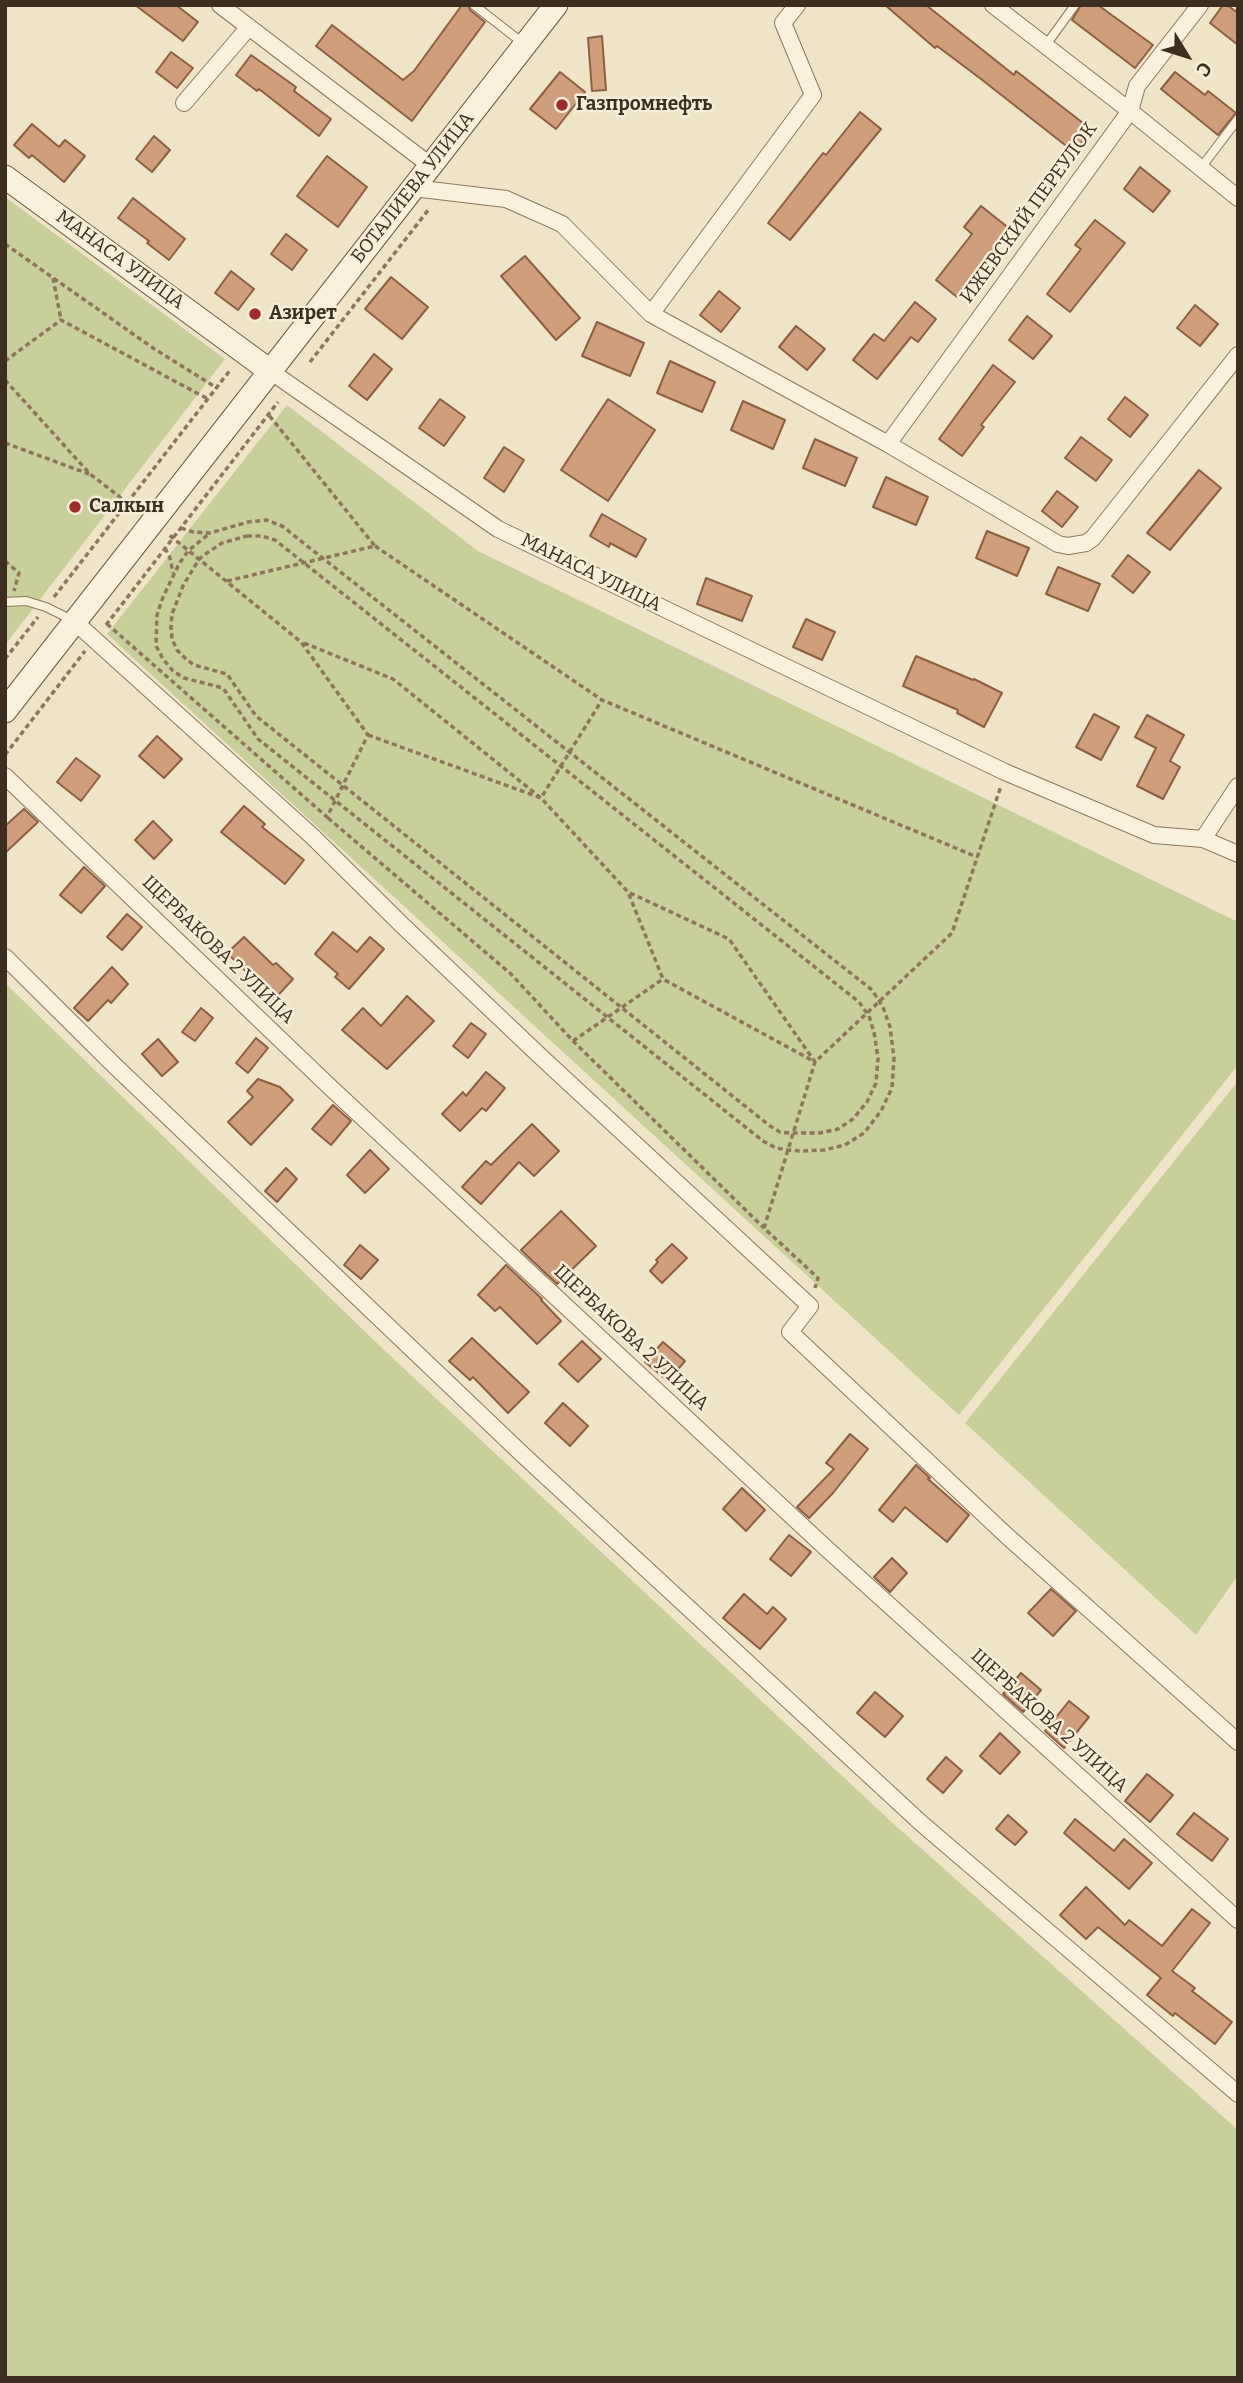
<!DOCTYPE html>
<meta charset="utf-8">
<style>
body{margin:0}
#map{position:relative;width:1243px;height:2383px;overflow:hidden;background:#f0e4c8;font-family:Bitter,serif}
canvas{display:block}
.frame{position:absolute;inset:0;border:7px solid #3d2e20;pointer-events:none}
.north{position:absolute;left:1152px;top:21px;width:70px;height:70px;-webkit-text-stroke:5px #f7eed8;paint-order:stroke;rotate:128deg;font-size:19px;font-weight:700;line-height:28px;text-align:center;color:#3d2e20}
.north::after{content:'';display:block;margin:auto;width:24px;height:32px;background:#3d2e20;clip-path:polygon(50% 0,100% 100%,50% 72%,0 100%)}
</style>
<div id="map">
<canvas width="1243" height="2383"></canvas>
<div class="frame"></div>
<div class="north">С</div>
</div>
<script>
const ctx = document.querySelector('canvas').getContext('2d');
ctx.lineJoin = 'round';
function paint(path, color) {
  ctx.fillStyle = color;
  ctx.fill(path, 'evenodd');
}
function toPath(rows) {
  const path = new Path2D();
  for (const r of rows) {
    path.moveTo(r[0], r[1]);
    for (let i = 2; i < r.length; i += 2) path.lineTo(r[i], r[i + 1]);
  }
  return path;
}
function stroke(path, color, width, dash) {
  ctx.strokeStyle = color;
  ctx.lineWidth = width;
  ctx.lineCap = dash ? 'butt' : 'round';
  ctx.setLineDash(dash || []);
  ctx.stroke(path);
}
function label(font, color, halo, rows, align = 'center') {
  ctx.font = font + ' Bitter,serif';
  ctx.lineWidth = 5;
  ctx.setLineDash([]);
  ctx.textBaseline = 'middle';
  ctx.strokeStyle = halo;
  ctx.fillStyle = color;
  for (const [text, x, y, turn = 0] of rows) {
    ctx.save();
    ctx.translate(x, y);
    ctx.rotate((+turn || 0) * Math.PI / 180);
    ctx.textAlign = isNaN(turn) ? turn : align;
    if (halo) ctx.strokeText(text, 0, 0);
    ctx.fillText(text, 0, 0);
    ctx.restore();
  }
}
paint(toPath([
 [5,197,225,359,5,645],
 [287,405,478,551,1238,922,1238,1065,959,1415,107,634],
 [5,983,384,1350,896,1826,1238,2130,1238,2372,1234,2378,5,2378],
 [1238,1081,1238,1575,1196,1635,965,1423]
]), '#c9cf9b');
const building = toPath([
 [135,5,176,5,198,22,183,41,135,5],
 [462,5,468,5,470,10,485,22,412,121,316,46,332,25,403,80,414,71,462,5],
 [885,5,926,5,1014,75,1016,71,1092,130,1074,152,981,79,937,46,935,48,885,5],
 [1081,5,1098,5,1153,45,1135,68,1072,20,1081,5],
 [1223,5,1227,5,1238,13,1238,45,1210,23,1223,5],
 [602,36,606,90,592,91,588,38,602,36],
 [171,52,193,68,177,88,156,72,171,52],
 [251,55,296,87,294,91,331,119,319,136,259,89,257,91,236,75,251,55],
 [560,72,585,92,556,129,530,109,560,72],
 [1175,72,1205,95,1208,91,1236,113,1218,135,1161,89,1175,72],
 [860,112,881,129,790,240,768,223,823,153,826,155,860,112],
 [32,124,59,147,65,140,85,156,64,182,32,155,29,158,14,145,32,124],
 [154,136,170,150,152,172,136,159,154,136],
 [327,156,367,187,338,227,297,196,327,156],
 [1140,167,1170,191,1153,212,1124,189,1140,167],
 [133,198,185,239,169,260,147,243,149,241,118,218,133,198],
 [981,206,1010,229,957,297,936,280,972,234,964,227,981,206],
 [1095,220,1125,243,1070,312,1047,294,1081,249,1075,245,1095,220],
 [286,234,307,250,292,270,271,254,286,234],
 [525,256,580,318,556,340,501,276,525,256],
 [231,271,254,289,238,310,215,293,231,271],
 [391,277,428,307,402,339,365,309,391,277],
 [719,291,740,308,721,332,700,315,719,291],
 [915,302,936,319,918,342,911,337,877,379,853,360,874,334,884,341,915,302],
 [1195,305,1218,324,1200,346,1177,328,1195,305],
 [1027,316,1052,336,1033,359,1009,340,1027,316],
 [597,322,644,343,630,376,582,356,597,322],
 [796,326,825,349,807,370,779,347,796,326],
 [374,354,392,369,367,400,349,386,374,354],
 [670,361,715,382,702,412,657,393,670,361],
 [993,365,1015,382,981,425,984,427,962,456,939,439,993,365],
 [1125,397,1148,415,1130,437,1108,419,1125,397],
 [440,399,465,417,444,446,419,428,440,399],
 [608,399,655,430,608,501,561,470,608,399],
 [743,401,785,420,773,449,731,430,743,401],
 [1081,437,1112,460,1096,481,1065,458,1081,437],
 [815,439,857,458,845,486,803,468,815,439],
 [504,447,524,460,504,492,484,478,504,447],
 [1199,470,1221,488,1170,550,1147,533,1199,470],
 [886,477,928,497,916,525,873,507,886,477],
 [1057,491,1078,507,1062,527,1042,511,1057,491],
 [602,514,646,539,636,557,610,543,609,547,590,536,602,514],
 [987,531,1029,548,1017,576,976,558,987,531],
 [1128,555,1150,572,1133,593,1112,576,1128,555],
 [1058,567,1100,584,1088,611,1046,594,1058,567],
 [706,578,752,596,742,621,697,604,706,578],
 [806,619,835,632,822,660,793,647,806,619],
 [916,656,973,680,974,679,1002,693,984,727,957,713,958,710,903,686,916,656],
 [1094,714,1119,727,1101,760,1076,747,1094,714],
 [1147,715,1184,735,1170,761,1180,767,1163,799,1137,786,1156,748,1135,737,1147,715],
 [157,736,182,759,164,778,139,756,157,736],
 [76,758,100,776,81,801,57,782,76,758],
 [244,806,265,824,262,827,304,860,285,884,221,832,244,806],
 [24,809,38,822,5,853,5,826,24,809],
 [153,821,172,840,154,859,135,840,153,821],
 [84,867,105,886,81,913,60,895,84,867],
 [127,914,142,927,122,950,107,937,127,914],
 [333,932,357,952,370,937,384,949,349,989,335,977,338,974,315,954,333,932],
 [244,937,273,965,276,963,293,979,270,1004,252,987,257,982,227,953,244,937],
 [112,967,128,984,111,1003,108,1000,88,1021,74,1008,112,967],
 [407,996,434,1021,387,1069,342,1030,363,1008,381,1026,407,996],
 [201,1008,213,1018,195,1041,182,1032,201,1008],
 [471,1023,486,1034,468,1058,453,1046,471,1023],
 [256,1038,268,1048,248,1073,236,1063,256,1038],
 [158,1039,178,1062,162,1076,142,1054,158,1039],
 [486,1072,505,1088,486,1111,482,1108,460,1131,442,1114,463,1092,466,1096,486,1072],
 [258,1079,280,1087,293,1100,251,1145,228,1122,253,1097,247,1091,258,1079],
 [333,1105,351,1121,331,1145,312,1129,333,1105],
 [532,1124,559,1151,534,1176,519,1162,481,1204,462,1187,486,1161,491,1165,532,1124],
 [370,1150,389,1169,365,1193,347,1175,370,1150],
 [286,1168,297,1179,277,1202,265,1191,286,1168],
 [561,1211,596,1246,557,1284,521,1250,561,1211],
 [672,1244,687,1258,662,1283,650,1271,658,1262,656,1260,672,1244],
 [360,1245,378,1260,361,1279,344,1265,360,1245],
 [506,1265,542,1299,541,1300,561,1321,537,1344,500,1307,495,1311,478,1295,506,1265],
 [472,1338,529,1392,508,1413,473,1377,470,1380,449,1361,472,1338],
 [582,1341,601,1359,578,1382,559,1364,582,1341],
 [663,1342,685,1361,668,1381,645,1362,663,1342],
 [563,1403,588,1426,570,1446,545,1423,563,1403],
 [850,1434,868,1449,833,1493,809,1518,797,1507,834,1469,826,1463,850,1434],
 [916,1465,930,1478,928,1479,969,1515,947,1542,905,1507,893,1522,879,1510,916,1465],
 [742,1488,765,1510,746,1531,723,1509,742,1488],
 [789,1535,811,1552,791,1576,770,1559,789,1535],
 [892,1558,907,1573,890,1592,874,1577,892,1558],
 [1051,1589,1076,1611,1053,1636,1028,1613,1051,1589],
 [744,1594,767,1614,773,1607,786,1619,760,1649,723,1618,744,1594],
 [1021,1673,1041,1690,1023,1712,1003,1694,1021,1673],
 [875,1692,903,1716,885,1737,857,1713,875,1692],
 [1069,1701,1089,1717,1064,1748,1045,1731,1069,1701],
 [1000,1733,1020,1752,1000,1774,980,1756,1000,1733],
 [946,1757,962,1771,943,1793,927,1779,946,1757],
 [1147,1774,1173,1795,1150,1822,1125,1801,1147,1774],
 [1194,1813,1228,1839,1212,1861,1177,1834,1194,1813],
 [1008,1815,1027,1832,1015,1845,996,1829,1008,1815],
 [1075,1819,1114,1851,1124,1839,1152,1863,1129,1889,1064,1833,1075,1819],
 [1086,1887,1125,1925,1129,1920,1162,1946,1192,1909,1210,1923,1172,1971,1195,1988,1192,1991,1232,2022,1215,2044,1175,2013,1173,2016,1147,1995,1161,1978,1098,1927,1086,1939,1060,1915,1086,1887]
]);
paint(building, '#cf9f7d');
stroke(building, '#8d5f41', 2);
const lane = toPath([
 [474,5,524,44],
 [1046,45,1075,5],
 [1200,169,1238,119],
 [5,602,26,601,46,607,72,620]
]);
const street = toPath([
 [220,5,431,166],
 [797,5,783,23,813,95,651,314,888,444,1058,544,1068,546,1086,543,1093,538,1238,355],
 [993,5,1130,111,1238,198],
 [184,103,249,27],
 [413,188,506,199,562,224,651,314],
 [270,371,498,529,1005,772,1154,835,1203,839,1238,854],
 [888,444,1130,111,1137,86,1200,5],
 [75,622,313,837,402,925,540,1056,810,1306,790,1332,1007,1536,1238,1742],
 [5,776,331,1088,827,1549,1238,1920],
 [1203,839,1238,786],
 [5,957,115,1066,522,1454,921,1823,1238,2094]
]);
const secondary = toPath([
 [5,177,270,371],
 [5,711,556,5]
]);
stroke(lane, '#8d765c', 10);
stroke(street, '#8d765c', 18);
stroke(secondary, '#6f573f', 25);
stroke(toPath([
 [5,244,153,348,217,388],
 [53,278,61,320],
 [5,361,61,320,208,399],
 [310,362,429,209],
 [5,380,90,474,138,511],
 [5,443,89,474],
 [181,528,193,532,210,533,248,522,266,520,282,526,872,990,883,1007,890,1027,894,1058,892,1088,881,1111,864,1133,845,1145,824,1150,801,1151,788,1150,776,1148,763,1141,258,739,223,688,184,678,173,671,163,659,156,646,157,615,163,597,179,564,188,551,210,533],
 [247,536,262,536,275,540,859,1002,869,1016,874,1032,878,1058,876,1083,867,1102,853,1119,838,1129,820,1133,790,1133,780,1132,770,1126,256,716,227,674,194,665,186,659,177,650,172,639,171,627,172,614,183,586,199,559,207,553,222,543,247,536],
 [375,546,602,700,977,857],
 [165,548,170,558,173,573],
 [5,561,19,573,14,591],
 [227,581,375,546,268,414],
 [54,597,231,369],
 [107,624,327,817,368,735,301,642,168,534],
 [106,625,278,402],
 [304,643,393,679,541,798,602,700],
 [5,659,38,617],
 [368,735,541,798,628,892,663,979,815,1062,764,1228,818,1278,815,1288],
 [5,755,85,651],
 [328,818,511,974,573,1041,764,1228],
 [630,893,729,939,815,1062,952,933,1001,786],
 [573,1041,663,979]
]), '#8d765c', 3.5, [5, 3.5]);
stroke(lane, '#faf1dc', 8);
stroke(street, '#faf1dc', 16);
stroke(secondary, '#faf1dc', 23);
for (const [x, y, r, color] of [
 [562,105,7,"#9e2a2b"],
 [255,314,7,"#9e2a2b"],
 [75,507,7,"#9e2a2b"]
]) {
  const dot = new Path2D();
  dot.arc(x, y, r, 0, 2 * Math.PI);
  ctx.fillStyle = color;
  ctx.fill(dot);
  stroke(dot, '#f7eed8', 2.5);
}
label('bold 19px', '#3d2e20', '#f7eed8', [
 ["Газпромнефть",576,105],
 ["Азирет",269,314],
 ["Салкын",89,507]
], 'left');
label('19px', '#3d2e20', '#f7eed8', [
 ["БОТАЛИЕВА УЛИЦА",413,188,-52],
 ["ИЖЕВСКИЙ ПЕРЕУЛОК",1029,213,-54],
 ["МАНАСА УЛИЦА",120,260,36],
 ["МАНАСА УЛИЦА",591,573,26],
 ["ЩЕРБАКОВА 2 УЛИЦА",218,950,44],
 ["ЩЕРБАКОВА 2 УЛИЦА",631,1338,43],
 ["ЩЕРБАКОВА 2 УЛИЦА",1049,1721,42]
]);
</script>
